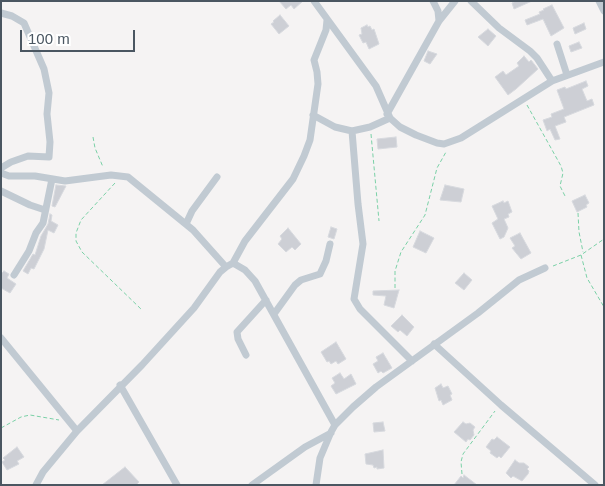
<!DOCTYPE html>
<style>
body{margin:0}
#map{position:relative;width:605px;height:486px;overflow:hidden;background:#f5f3f3;font-family:Arial,sans-serif}
canvas{display:block}
.frame{position:absolute;inset:0;border:2px solid #4a5661;pointer-events:none}
.scale{position:absolute;left:20px;top:30px;width:115px;height:22px;box-sizing:border-box;border:2px solid #4a5661;border-top:0;padding-left:6px;font-size:15px;line-height:18px;white-space:nowrap;color:#4a5661;-webkit-text-stroke:4px #fff;paint-order:stroke}
</style>
<div id="map">
<canvas width="605" height="486"></canvas>
<div class="frame"></div>
<div class="scale">100 m</div>
</div>
<script>
const ctx = document.querySelector('canvas').getContext('2d');
ctx.lineJoin = 'round';
function paint(path, color) {
  ctx.fillStyle = color;
  ctx.fill(path, 'evenodd');
}
function toPath(rows) {
  const path = new Path2D();
  for (const r of rows) {
    path.moveTo(r[0], r[1]);
    for (let i = 2; i < r.length; i += 2) path.lineTo(r[i], r[i + 1]);
  }
  return path;
}
function stroke(path, color, width, dash) {
  ctx.strokeStyle = color;
  ctx.lineWidth = width;
  ctx.lineCap = dash ? 'butt' : 'round';
  ctx.setLineDash(dash || []);
  ctx.stroke(path);
}
const building = toPath([
 [279,1,303,1,294,9,291,5,286,9,279,1],
 [516,1,532,1,514,9,512,3,516,1],
 [552,5,564,28,551,36,543,19,527,25,525,20,540,14,539,12,544,10,543,9,552,5],
 [280,15,289,26,279,34,271,24,274,22,273,21,280,15],
 [584,23,586,29,575,34,573,28,584,23],
 [367,25,368,27,370,26,372,30,374,29,379,44,369,49,366,42,363,43,359,35,362,34,361,28,367,25],
 [488,29,496,36,488,46,478,37,488,29],
 [579,42,582,48,571,52,569,46,579,42],
 [428,51,437,54,430,64,424,61,428,51],
 [524,56,529,62,531,60,538,69,516,89,508,95,495,77,503,71,506,75,519,66,517,63,524,56],
 [586,81,588,86,582,89,587,101,592,99,594,105,564,117,566,122,555,126,560,139,555,140,550,129,547,131,543,120,552,117,551,114,564,109,557,90,565,87,566,89,586,81],
 [396,137,397,147,378,149,377,139,396,137],
 [56,185,66,186,55,207,52,206,56,185],
 [445,185,464,189,461,202,440,200,445,185],
 [585,195,589,203,586,205,587,207,577,212,572,201,585,195],
 [503,201,504,203,508,201,512,212,508,214,509,217,504,219,508,228,504,237,500,239,492,223,498,219,492,206,503,201],
 [50,214,52,215,51,221,58,225,54,233,48,230,44,249,34,269,31,268,28,274,23,271,33,254,35,255,41,236,48,224,50,214],
 [331,227,337,229,334,239,328,237,331,227],
 [288,228,301,244,295,250,292,247,286,252,278,244,282,239,280,236,288,228],
 [420,231,434,238,426,253,413,247,420,231],
 [520,233,531,253,521,259,512,248,515,246,510,238,520,233],
 [4,271,9,274,7,278,16,284,10,293,1,288,1,274,4,271],
 [464,273,472,280,464,290,455,283,464,273],
 [399,290,394,308,384,305,386,296,373,295,373,291,399,290],
 [402,315,414,327,407,336,400,330,398,332,391,326,402,315],
 [336,342,346,359,338,364,336,361,331,364,329,361,327,362,321,352,336,342],
 [383,353,392,368,383,373,381,371,378,373,373,364,378,361,376,357,383,353],
 [340,373,344,379,351,374,356,384,336,394,331,386,335,383,332,378,340,373],
 [441,384,443,388,448,386,452,394,450,395,452,400,443,405,441,400,439,401,435,388,441,384],
 [383,422,385,431,374,432,373,423,383,422],
 [463,422,466,424,470,423,475,427,473,430,474,435,470,440,468,439,466,442,454,432,463,422],
 [497,437,510,447,501,458,499,456,497,458,490,453,491,451,486,447,492,439,494,440,497,437],
 [17,447,24,457,17,461,19,464,7,470,2,462,5,460,3,458,17,447],
 [383,450,384,468,377,469,377,467,374,468,373,465,366,464,365,454,383,450],
 [515,460,519,463,524,463,529,467,527,469,529,471,528,474,522,481,513,476,511,478,506,473,515,460],
 [125,467,139,482,136,485,102,485,125,467],
 [464,475,477,485,454,485,461,476,463,478,464,475]
]);
paint(building, '#cdcfd5');
stroke(building, '#d7d9de', 1);
stroke(toPath([
 [527,105,561,166,563,173,560,186,565,196],
 [371,134,379,221],
 [93,137,95,148,103,167],
 [115,183,81,220,76,233,76,241,82,252,142,310],
 [578,213,579,232,583,252],
 [581,255,587,278,604,307],
 [553,266,581,255,604,239],
 [395,288,395,271,401,252,425,215,437,168,446,152],
 [1,428,21,417,30,415,59,420],
 [462,474,461,462,463,454,495,411]
]), '#7ad0a6', 1, [4, 2.5]);
stroke(toPath([
 [314,1,376,86,390,118,400,127,416,135,437,143,444,144,461,138,552,81,604,62],
 [433,1,438,11,439,21],
 [471,1,499,28,530,51,537,58,552,81],
 [599,1,604,11],
 [1,13,12,16,24,23,44,69,49,93,47,114,50,142,49,157,28,156,11,162,1,168],
 [557,44,567,75],
 [387,114,439,21,455,1],
 [313,115,335,127,352,131,370,127,390,118],
 [352,131,358,204,363,244,354,299,360,309,412,361],
 [1,173,9,176,35,176,65,181,111,175,128,177,193,230,226,267],
 [1,191,30,205,45,210],
 [186,224,192,211,217,177],
 [233,263,245,241,293,179,304,156,310,140,318,84,317,72,314,60,326,30,327,20],
 [14,275,29,251,36,233,43,223,52,179],
 [274,314,295,285,301,280,320,274,326,261,330,244],
 [1,338,77,431],
 [434,344,501,405,595,485],
 [246,355,238,339,237,332,266,300],
 [120,385,177,485],
 [36,485,43,472,77,431,142,365,194,308,220,272,226,267,233,263,245,270,255,281,335,425],
 [252,485,305,447,331,433],
 [316,485,320,458,331,432,335,425,353,407,376,387,478,313,519,280,545,268]
]), '#c1cad2', 7);
</script>
